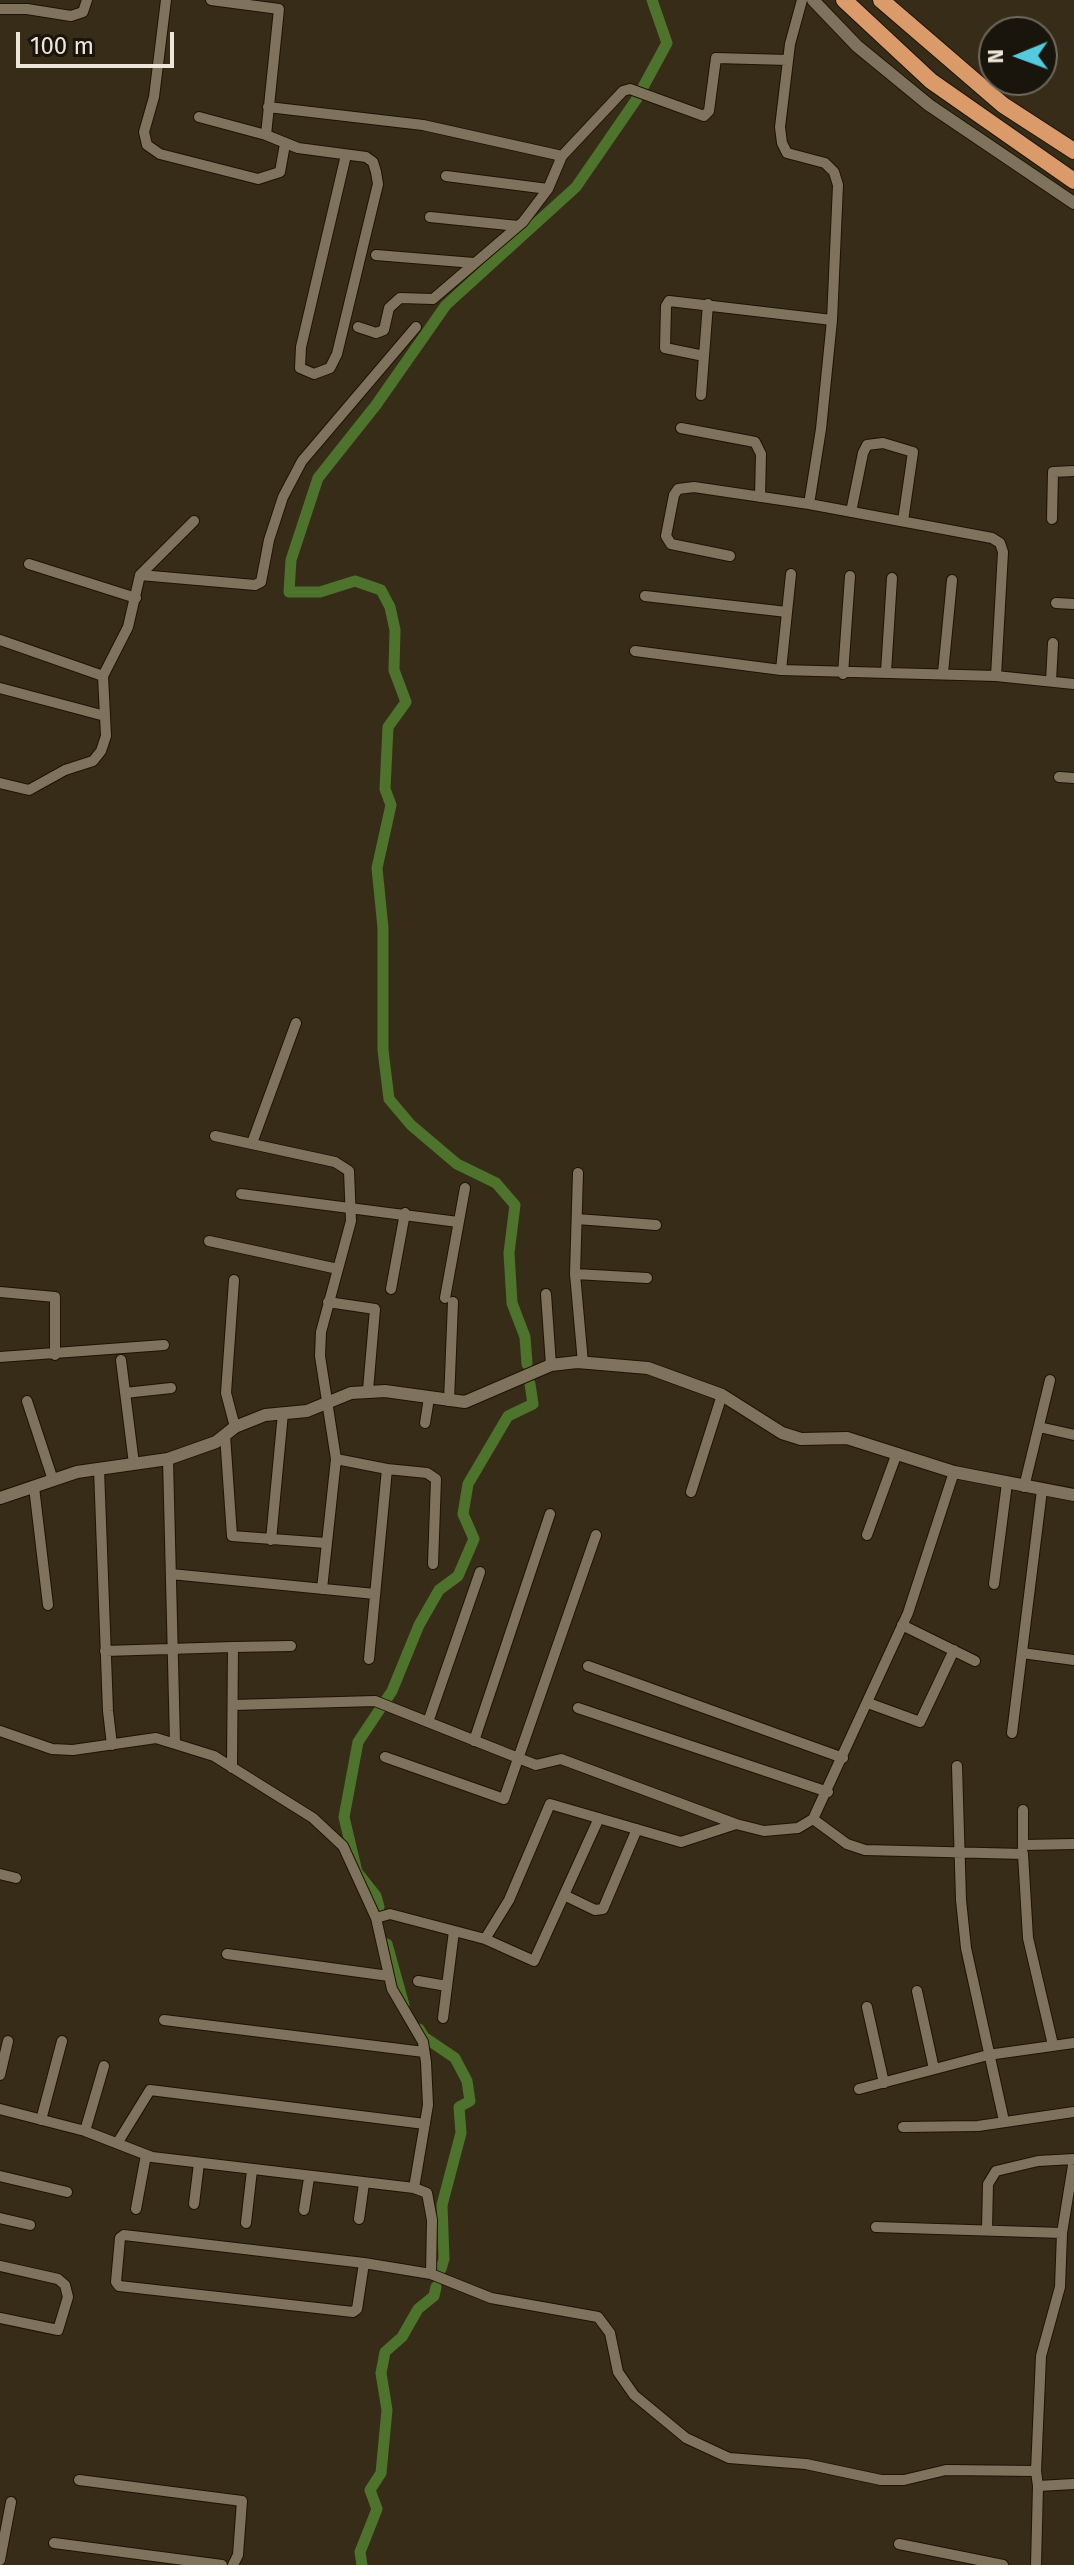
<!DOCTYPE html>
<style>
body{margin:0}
#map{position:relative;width:1074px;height:2565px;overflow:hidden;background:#372c18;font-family:"Fira Sans",sans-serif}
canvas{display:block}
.north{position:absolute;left:978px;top:16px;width:80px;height:80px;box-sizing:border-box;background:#1a150c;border:2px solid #6e695e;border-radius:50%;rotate:269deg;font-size:22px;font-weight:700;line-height:32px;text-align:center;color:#ede6d9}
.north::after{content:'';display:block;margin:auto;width:28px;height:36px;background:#54cade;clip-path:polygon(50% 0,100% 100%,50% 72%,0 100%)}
.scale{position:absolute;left:16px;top:32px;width:158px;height:36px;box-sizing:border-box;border:4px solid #ede6d9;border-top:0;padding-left:10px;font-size:24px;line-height:28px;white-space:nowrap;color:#ede6d9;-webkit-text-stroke:6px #1a150c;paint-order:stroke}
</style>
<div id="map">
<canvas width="1074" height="2565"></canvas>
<div class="north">N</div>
<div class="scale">100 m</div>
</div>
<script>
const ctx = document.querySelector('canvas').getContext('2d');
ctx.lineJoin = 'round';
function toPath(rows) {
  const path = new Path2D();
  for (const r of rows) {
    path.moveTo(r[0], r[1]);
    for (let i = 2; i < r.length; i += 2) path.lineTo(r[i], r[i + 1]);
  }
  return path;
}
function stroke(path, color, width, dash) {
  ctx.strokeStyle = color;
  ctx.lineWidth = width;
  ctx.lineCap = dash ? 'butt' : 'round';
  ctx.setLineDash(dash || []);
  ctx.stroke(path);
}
stroke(toPath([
 [527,1364,525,1337,512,1303,509,1253,515,1205,496,1183,457,1164,411,1125,389,1099,383,1050,383,928,377,868,391,805,385,789,388,727,406,702,394,670,395,630,390,607,381,590,355,581,320,592,289,592,291,560,318,478,376,405,446,305,576,187,636,100,667,43,652,0],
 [379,1907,376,1896,357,1872,344,1817,358,1742,392,1691,419,1625,439,1590,458,1576,474,1539,463,1514,468,1484,508,1416,533,1404,530,1384],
 [387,1944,404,2005],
 [419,2029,424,2037,455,2058,467,2081,470,2101,459,2107,461,2133,442,2205,444,2259,441,2269],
 [362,2565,360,2552,377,2509,370,2490,381,2473,387,2410,381,2373,385,2352,402,2337,418,2309,434,2296,436,2287]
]), '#4d732c', 11);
const minor = toPath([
 [166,0,154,97,144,132,147,145,160,154,258,179,280,172,285,144],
 [211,0,279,9,266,135,298,148,366,157,373,162,376,172,378,184,337,354,330,368,314,374,300,368,301,347,346,155],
 [0,9,27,9,71,16,83,12,87,0],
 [268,107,423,125,562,156,623,91,630,89,704,116,709,111,716,58,788,60],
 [199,117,266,135],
 [446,176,548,189],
 [430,217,518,226],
 [376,255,474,263],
 [358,327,376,333,384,330,389,308,400,298,433,299,523,222,548,189,562,156],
 [704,356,665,348,666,306,669,301,832,320],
 [701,395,708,304],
 [681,428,755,442,761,454,760,497],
 [809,504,992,538,1000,543,1003,552,996,676],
 [851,512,863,453,867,445,883,443,913,452,903,521],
 [1052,519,1053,472,1074,471],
 [730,556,671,544,666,536,674,495,678,489,694,487,809,504,821,429,832,320,838,185,834,172,825,163,787,153,782,143,780,127,790,44,802,0],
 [29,564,136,598],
 [791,574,781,670,996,676,1074,684],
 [140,575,255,585,261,582,269,540,283,497,302,461,416,327],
 [645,596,787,612],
 [1056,603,1074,604],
 [0,640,103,676],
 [635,651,781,670],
 [886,672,892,578],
 [943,673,952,580],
 [843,674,850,576],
 [1051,681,1053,643],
 [0,688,105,716],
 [1059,777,1074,778],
 [0,783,29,790,65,770,93,761,101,751,106,736,103,676,128,627,140,575,194,521],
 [215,1136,335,1162,349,1171,351,1221,321,1332,320,1356,336,1459,322,1589],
 [252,1143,296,1023],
 [578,1173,575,1274,583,1363],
 [241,1194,458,1222],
 [577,1219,656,1225],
 [209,1241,338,1269],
 [575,1274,647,1278],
 [234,1280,226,1393,235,1427],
 [391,1289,405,1213],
 [0,1292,55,1297,55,1355],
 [546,1294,551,1365],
 [445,1298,465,1188],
 [328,1302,375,1309,368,1390],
 [0,1357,164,1345],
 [121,1360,134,1464],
 [125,1393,171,1388],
 [27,1401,53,1480],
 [449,1401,453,1302],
 [425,1423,429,1398],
 [1039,1427,1074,1435],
 [225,1435,232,1536,326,1543],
 [168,1459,175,1742],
 [336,1459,387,1469,369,1659],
 [99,1469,108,1711,112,1745],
 [387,1469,427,1473,436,1479,433,1564],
 [34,1487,48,1605],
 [1024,1487,1050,1380],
 [691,1492,722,1395],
 [867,1535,897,1453],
 [271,1540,283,1413],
 [171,1574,375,1594],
 [994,1584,1007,1483],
 [902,1625,975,1661],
 [233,1647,291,1646],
 [105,1651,233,1647,232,1768],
 [1022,1653,1074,1660],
 [588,1666,843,1758],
 [868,1703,920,1722,954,1650],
 [233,1705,375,1701,536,1765,561,1759,736,1824],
 [578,1708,828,1792],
 [428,1722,480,1572],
 [0,1731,52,1749,73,1750,156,1738,214,1756,313,1818,343,1846,376,1918,390,1914,485,1939,509,1900,550,1804,681,1842,736,1824,764,1831,798,1828,813,1819,908,1613,954,1472],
 [1012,1733,1042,1490],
 [474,1741,550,1514],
 [385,1757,504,1799,596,1535],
 [957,1766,961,1900,966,1948,1004,2121],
 [1023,1810,1023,1848],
 [813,1819,847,1844,865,1850,1023,1854,1028,1938,1053,2045],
 [1023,1845,1074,1844],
 [0,1874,16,1878],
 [564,1895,595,1910,603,1909,637,1829],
 [376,1918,392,1989,423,2042,426,2062,428,2105,414,2188],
 [485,1939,534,1961,599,1818],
 [227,1954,389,1976],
 [418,1981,447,1986],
 [917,1991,934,2069],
 [867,2007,884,2083],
 [443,2018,454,1931],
 [164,2020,424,2052],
 [0,2075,8,2041],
 [859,2089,988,2055,1074,2043],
 [0,2109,85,2131,152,2157,414,2188,427,2193,432,2220,431,2274],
 [41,2120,62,2041],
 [903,2127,978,2126,1074,2112],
 [85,2131,104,2066],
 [118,2142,150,2090,425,2124],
 [1074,2159,1062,2233,1060,2287,1041,2356,1036,2471,1038,2486,1074,2484],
 [0,2176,67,2192],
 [194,2204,199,2163],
 [136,2209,146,2155],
 [304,2210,309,2178],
 [0,2218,30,2225],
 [359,2219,364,2183],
 [246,2223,252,2170],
 [876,2227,1062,2233],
 [987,2229,988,2184,996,2171,1038,2161,1074,2159],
 [124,2235,364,2263,357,2309,353,2312,119,2286,116,2282,120,2238,124,2235],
 [364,2263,431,2274,491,2298,598,2317,610,2333,618,2372,634,2395,686,2438,729,2458,806,2464,881,2480,904,2480,946,2470,1036,2471],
 [0,2266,58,2279,65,2285,68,2297,58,2330,0,2318],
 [79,2480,242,2501,238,2555,233,2565],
 [54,2543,222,2565],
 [899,2544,1003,2565],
 [0,2560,11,2502],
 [1036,2565,1038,2486]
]);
const tertiary = toPath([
 [813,0,857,46,929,105,1074,203],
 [0,1498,77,1472,168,1459,216,1442,235,1427,265,1415,307,1411,351,1393,385,1391,465,1402,551,1365,577,1362,648,1368,722,1395,782,1433,801,1439,847,1438,954,1472,1074,1495]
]);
const trunk = toPath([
 [844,0,931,81,1074,181],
 [881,0,1003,105,1074,151]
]);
stroke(minor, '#1e1402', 12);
stroke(tertiary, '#1e1402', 14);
stroke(trunk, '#1e1402', 18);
stroke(minor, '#80735d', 10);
stroke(tertiary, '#80735d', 12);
stroke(trunk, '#db9a6a', 16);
</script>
